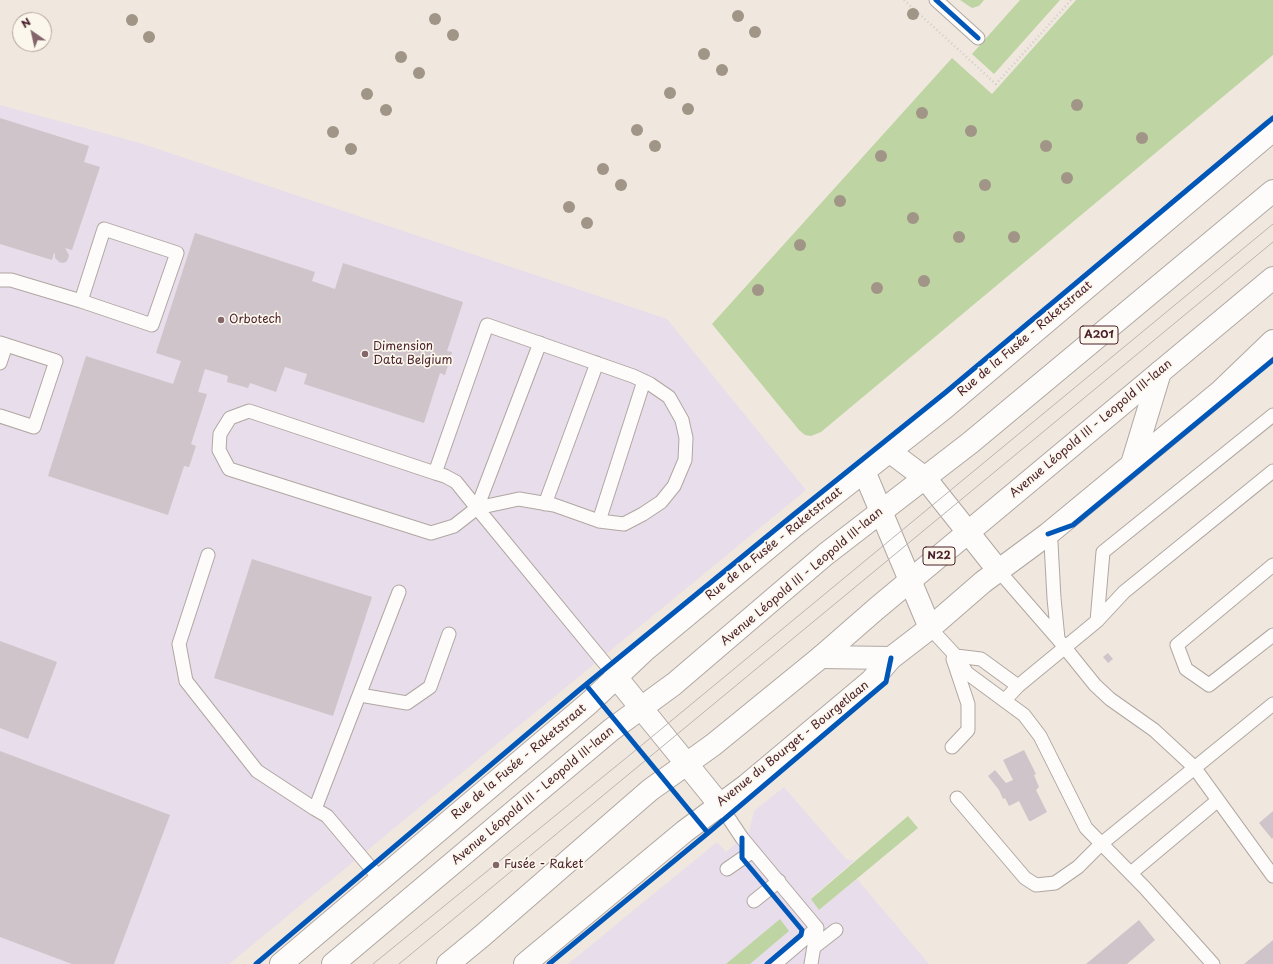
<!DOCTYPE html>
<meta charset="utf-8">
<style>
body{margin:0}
#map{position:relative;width:1273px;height:964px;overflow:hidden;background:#f0e8de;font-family:"Playpen Sans",sans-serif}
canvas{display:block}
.north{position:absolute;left:12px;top:12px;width:40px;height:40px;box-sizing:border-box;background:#fbf7ec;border:1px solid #b4a19f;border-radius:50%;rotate:326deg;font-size:11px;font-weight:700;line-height:16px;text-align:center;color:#4a1f2b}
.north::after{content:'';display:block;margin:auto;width:14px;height:18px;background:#84656a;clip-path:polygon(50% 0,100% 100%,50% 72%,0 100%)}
</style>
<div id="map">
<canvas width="1273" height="964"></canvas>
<div class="north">N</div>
</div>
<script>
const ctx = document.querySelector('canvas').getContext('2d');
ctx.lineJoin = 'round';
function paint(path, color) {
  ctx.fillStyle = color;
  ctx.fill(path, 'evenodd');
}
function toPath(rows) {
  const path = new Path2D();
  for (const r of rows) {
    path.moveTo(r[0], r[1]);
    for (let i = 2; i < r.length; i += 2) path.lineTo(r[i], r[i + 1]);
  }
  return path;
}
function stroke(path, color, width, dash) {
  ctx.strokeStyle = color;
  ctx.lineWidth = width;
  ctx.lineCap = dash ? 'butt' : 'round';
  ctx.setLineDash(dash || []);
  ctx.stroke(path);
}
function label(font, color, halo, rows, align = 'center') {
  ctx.font = font + ' "Playpen Sans",sans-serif';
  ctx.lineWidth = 3.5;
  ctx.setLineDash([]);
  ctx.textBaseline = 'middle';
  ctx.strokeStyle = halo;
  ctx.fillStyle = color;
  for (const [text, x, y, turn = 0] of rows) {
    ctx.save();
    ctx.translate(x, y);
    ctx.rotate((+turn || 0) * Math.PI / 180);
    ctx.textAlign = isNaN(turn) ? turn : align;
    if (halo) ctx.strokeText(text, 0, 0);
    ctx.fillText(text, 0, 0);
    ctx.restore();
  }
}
paint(toPath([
 [0,105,140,143,667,319,806,490,229,964,0,964],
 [784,787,847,860,855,860,811,898,819,910,857,879,929,964,568,964,717,842,726,852,749,832,754,811]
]), '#e8ddea');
paint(toPath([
 [960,0,984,0,979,6,972,8],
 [1020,0,1060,0,994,74,972,54],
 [1076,0,1273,0,1273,55,821,432,811,436,805,435,799,430,712,324,952,58,992,94],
 [908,816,918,828,819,910,811,899],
 [780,919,789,931,757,958,750,964,726,964]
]), '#bed4a3');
paint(toPath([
 [0,118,89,146,84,162,100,167,72,250,65,248,69,255,68,259,66,262,62,263,59,262,55,258,55,254,54,253,52,260,0,244],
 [195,233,315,272,312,281,335,289,343,263,463,302,447,351,452,352,445,375,440,373,424,423,304,384,307,374,285,367,276,392,250,383,248,388,227,382,228,376,205,369,198,392,207,394,191,444,196,446,189,467,184,466,168,515,48,476,86,356,173,384,181,361,156,353],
 [252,559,372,597,333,716,214,678],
 [0,641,57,662,28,739,0,728],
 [1108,653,1113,659,1108,663,1103,657],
 [1024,750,1036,774,1034,775,1039,787,1036,790,1047,812,1031,821,1029,821,1019,801,1009,806,1005,798,1003,799,999,790,988,776,995,770,1006,783,1013,780,1003,760],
 [0,751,170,815,114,964,72,964,0,937],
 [1273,811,1273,838,1272,839,1259,823],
 [1139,920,1155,940,1127,964,1086,964],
 [1273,940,1273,964,1244,964]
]), '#cfc4c9');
const service = toPath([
 [936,0,978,38],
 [0,280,11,280,81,301,152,325,177,253,104,229,81,301],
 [0,343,56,361,34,427,0,416],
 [0,363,6,345],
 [435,473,487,325,633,376,650,384,669,397,682,420,686,438,685,460,674,486,661,502,643,514,624,524,599,521,554,505,519,499,477,508,454,526,431,533,229,469,219,450,220,434,230,418,249,411,435,473,445,476,456,482,477,508,616,677],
 [545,504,597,363],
 [477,508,540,343],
 [599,521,644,381],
 [1048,534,1051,543,1054,598,1058,639],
 [208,555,179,644,186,681,257,771,315,809,327,816,380,879],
 [1273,565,1177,645,1186,669,1209,685,1273,635],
 [998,570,1058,639,1095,685,1110,699,1154,730,1194,767,1273,876],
 [1097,621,1103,552,1273,415],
 [930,628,956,656,967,673,1024,715,1040,736,1086,828,1145,888,1213,964],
 [956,656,981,659,1018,686],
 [360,695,407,703,430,687,449,634],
 [1005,700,1018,686,1097,621,1124,592,1273,471],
 [952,747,968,730,968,704,953,659],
 [957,798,1025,878,1036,885,1055,883,1078,867,1101,844,1273,704],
 [720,805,742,838,817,928,811,964],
 [315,809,399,592],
 [727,869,753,851],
 [1131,873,1217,801],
 [754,901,779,881],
 [814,947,836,930],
 [775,964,817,928]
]);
const minor = toPath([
 [889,451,925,478,998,570],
 [864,471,930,628],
 [616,677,720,805]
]);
const tertiary = toPath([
 [1132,464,1160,372],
 [821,657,891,658],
 [281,964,589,703,645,650,798,523,943,409,1273,130],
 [525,964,685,831,747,785,871,681,891,658,930,628,983,582,1048,534,1221,391,1273,341]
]);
const primary = toPath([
 [333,964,611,730,674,684,826,554,970,443,1273,191],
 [448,964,482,936,650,790,713,745,821,657,876,609,1273,278]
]);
stroke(service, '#b0a7a2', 15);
stroke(minor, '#b0a7a2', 24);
stroke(tertiary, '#b0a7a2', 24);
stroke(primary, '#b0a7a2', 24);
stroke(toPath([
 [904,0,996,84,1071,0]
]), '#d1cbca', 2.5, [1, 3]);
stroke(service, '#fdfcfa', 13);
stroke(minor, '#fdfcfa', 22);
stroke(tertiary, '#fdfcfa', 22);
stroke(primary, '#fdfcfa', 22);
stroke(toPath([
 [373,964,631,754,1273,224],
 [399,964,1273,242]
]), '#bab4b4', 1);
stroke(toPath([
 [936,0,978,38],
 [1048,534,1073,525,1273,360],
 [586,685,708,833],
 [742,838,742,858,802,930,801,935,767,964],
 [256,964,578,691,792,516,946,392,1273,118],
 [549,964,708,833,886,682,891,658]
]), '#0057b8', 5);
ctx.fillStyle = '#a19587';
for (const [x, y] of [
 [913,14],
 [738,16],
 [435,19],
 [132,20],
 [755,32],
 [453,35],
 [149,37],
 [704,54],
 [401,57],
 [722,70],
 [419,73],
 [670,93],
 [367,94],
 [1077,105],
 [688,109],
 [386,110],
 [922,113],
 [637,130],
 [971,131],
 [333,132],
 [1142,138],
 [655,146],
 [1046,146],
 [351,149],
 [881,156],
 [603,169],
 [1067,178],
 [621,185],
 [985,185],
 [840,201],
 [569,207],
 [913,218],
 [587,223],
 [959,237],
 [1014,237],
 [800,245],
 [924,281],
 [877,288],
 [758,290]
]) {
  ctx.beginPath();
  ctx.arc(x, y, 6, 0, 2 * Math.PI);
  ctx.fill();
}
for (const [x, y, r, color] of [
 [221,320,4,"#84656a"],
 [365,354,4,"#84656a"],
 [496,865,4,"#84656a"]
]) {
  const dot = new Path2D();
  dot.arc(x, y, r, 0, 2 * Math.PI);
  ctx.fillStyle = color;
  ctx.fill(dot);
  stroke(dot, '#fbf7ec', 1.5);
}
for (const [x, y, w] of [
 [1099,335,38],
 [939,556,32]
]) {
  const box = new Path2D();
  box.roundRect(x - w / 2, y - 9, w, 18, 3);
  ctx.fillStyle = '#fbf7ec';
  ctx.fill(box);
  stroke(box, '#4a1f2b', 1);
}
label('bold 11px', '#4a1f2b', null, [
 ["A201",1099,335],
 ["N22",939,556]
]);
label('12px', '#4a1f2b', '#fbf7ec', [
 ["Orbotech",229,320],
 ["Dimension",373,347],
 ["Data Belgium",373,361],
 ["Fusée - Raket",504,865]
], 'left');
label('12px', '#4a1f2b', '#fbf7ec', [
 ["Rue de la Fusée - Raketstraat",1025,339,-40],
 ["Avenue Léopold III - Leopold III-laan",1091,429,-40],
 ["Rue de la Fusée - Raketstraat",774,544,-39],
 ["Avenue Léopold III - Leopold III-laan",802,577,-40],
 ["Avenue du Bourget - Bourgetlaan",793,744,-39],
 ["Rue de la Fusée - Raketstraat",519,762,-40],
 ["Avenue Léopold III - Leopold III-laan",533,796,-40]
]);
</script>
